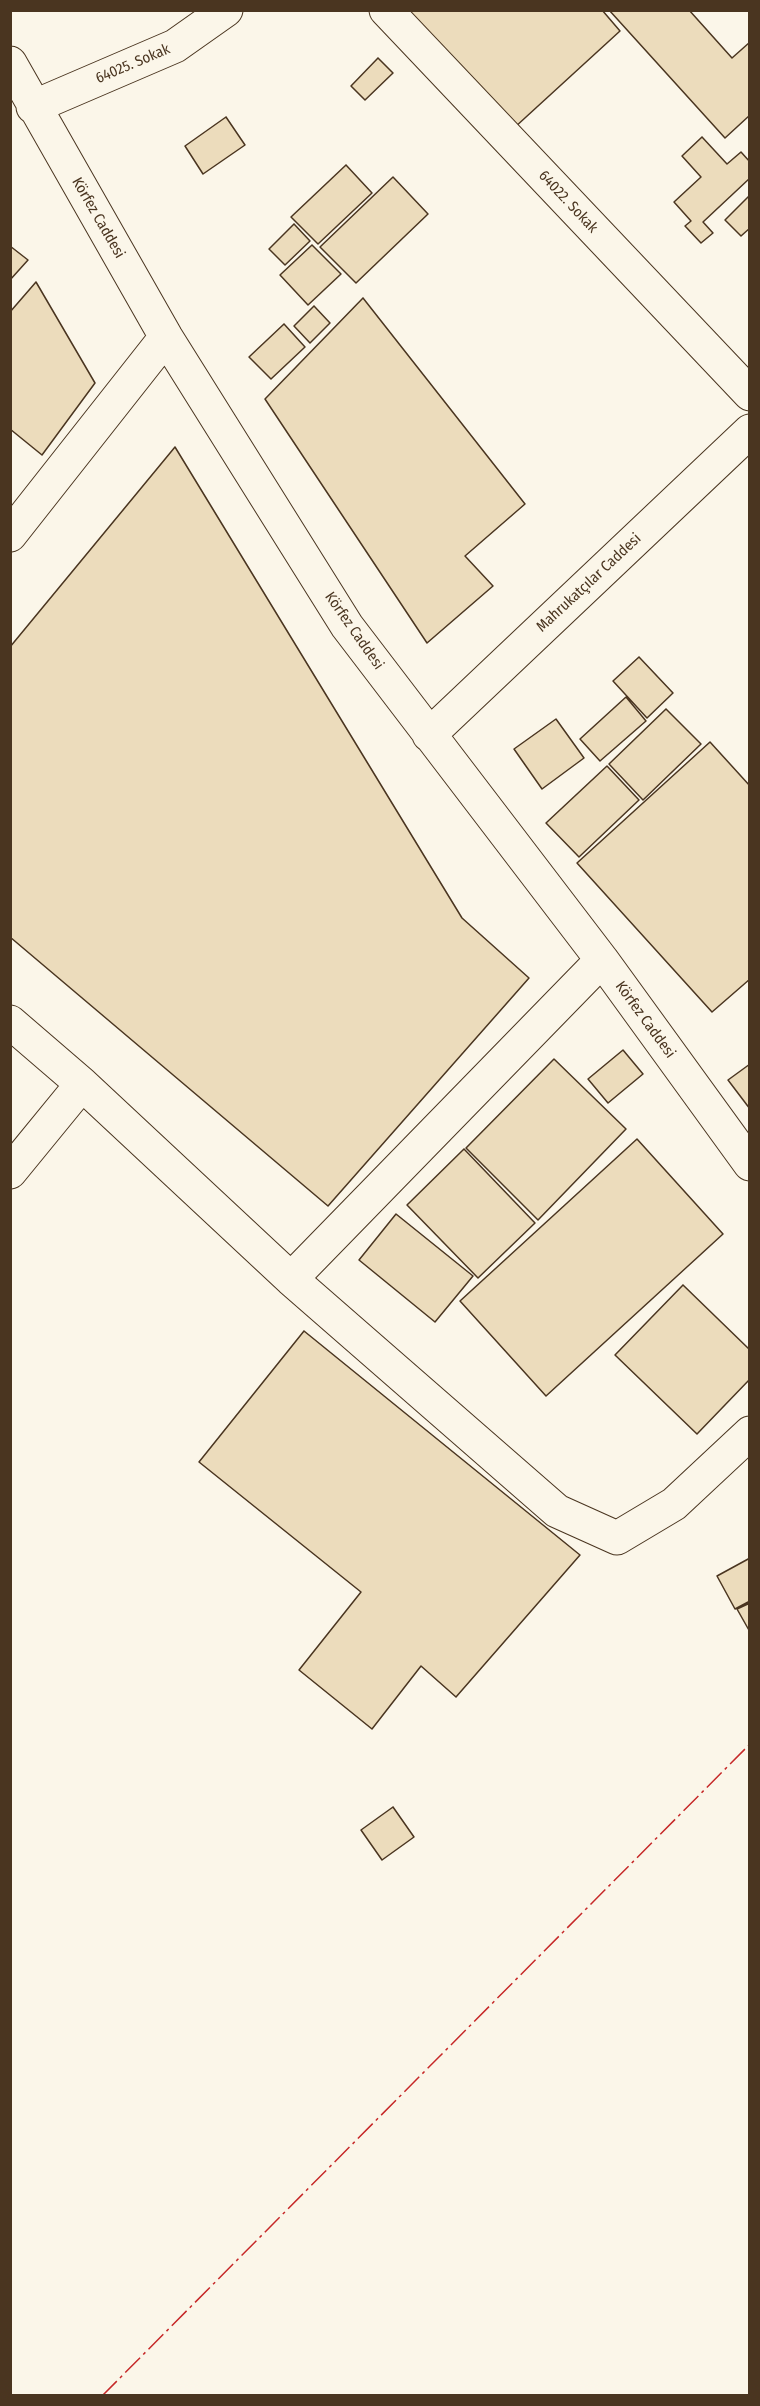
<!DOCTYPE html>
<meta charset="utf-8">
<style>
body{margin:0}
#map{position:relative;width:760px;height:2406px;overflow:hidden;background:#fbf6e9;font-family:"Fira Sans Condensed",sans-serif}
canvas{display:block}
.frame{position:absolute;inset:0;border:12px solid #4a3520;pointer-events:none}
</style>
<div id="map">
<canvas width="760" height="2406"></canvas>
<div class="frame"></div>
</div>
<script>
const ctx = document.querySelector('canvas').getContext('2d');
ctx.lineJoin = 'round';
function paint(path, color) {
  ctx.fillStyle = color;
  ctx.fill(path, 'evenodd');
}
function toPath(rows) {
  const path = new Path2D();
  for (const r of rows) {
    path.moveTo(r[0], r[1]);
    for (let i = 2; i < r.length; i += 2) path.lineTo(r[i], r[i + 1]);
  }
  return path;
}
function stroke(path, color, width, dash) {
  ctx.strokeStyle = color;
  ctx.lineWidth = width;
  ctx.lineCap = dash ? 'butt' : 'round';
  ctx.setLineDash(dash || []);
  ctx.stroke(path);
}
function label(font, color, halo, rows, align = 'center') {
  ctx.font = font + ' "Fira Sans Condensed",sans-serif';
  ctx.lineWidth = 4.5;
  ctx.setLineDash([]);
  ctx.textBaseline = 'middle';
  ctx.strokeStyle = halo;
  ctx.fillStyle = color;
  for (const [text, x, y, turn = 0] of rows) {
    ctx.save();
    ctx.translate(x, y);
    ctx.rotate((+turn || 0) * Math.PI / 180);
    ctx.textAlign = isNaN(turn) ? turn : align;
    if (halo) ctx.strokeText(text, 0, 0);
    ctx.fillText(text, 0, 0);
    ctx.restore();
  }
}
const building = toPath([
 [408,10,602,10,620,31,514,128,408,10],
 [609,10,689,10,732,58,750,42,750,115,725,138,609,10],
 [378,58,393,73,365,100,351,86,378,58],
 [226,117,245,145,203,174,185,146,226,117],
 [702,137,727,164,741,152,750,162,750,178,703,222,713,233,701,243,685,226,691,221,674,202,701,177,682,156,702,137],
 [346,165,372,193,318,244,291,217,346,165],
 [393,177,428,214,356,283,320,247,393,177],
 [750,195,750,228,741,236,725,220,750,195],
 [294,224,310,241,285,265,269,249,294,224],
 [312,245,341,274,308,305,280,275,312,245],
 [10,246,28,260,10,280,10,246],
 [36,282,95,383,42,455,10,429,10,312,36,282],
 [363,298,525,504,465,556,493,586,427,643,265,399,363,298],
 [314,306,330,323,310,343,294,326,314,306],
 [284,324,305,347,271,379,249,357,284,324],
 [175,447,462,918,529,978,328,1206,10,937,10,647,175,447],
 [639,657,673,693,647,718,613,681,639,657],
 [626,697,646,721,600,761,580,739,626,697],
 [666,709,701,744,643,800,609,764,666,709],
 [556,719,584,758,542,789,514,749,556,719],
 [710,742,750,786,750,979,712,1012,577,863,710,742],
 [607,766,639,800,579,857,546,823,607,766],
 [623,1050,643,1074,608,1103,588,1079,623,1050],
 [554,1059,626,1129,538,1220,466,1148,554,1059],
 [750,1064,750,1109,728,1080,750,1064],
 [637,1139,723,1234,546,1396,460,1301,637,1139],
 [464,1149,535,1223,478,1278,407,1205,464,1149],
 [396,1214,473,1276,435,1322,359,1260,396,1214],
 [683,1285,750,1350,750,1379,697,1434,615,1355,683,1285],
 [304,1331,580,1555,456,1697,421,1666,372,1729,299,1670,361,1592,199,1462,304,1331],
 [750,1558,750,1601,735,1609,717,1576,750,1558],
 [750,1603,750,1632,737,1609,750,1603],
 [393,1807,414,1837,382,1860,361,1830,393,1807]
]);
paint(building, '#ecdcbc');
stroke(building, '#4a3520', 1.5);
const minor = toPath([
 [386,10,750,394],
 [10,63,166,337,347,626,602,960,750,1164],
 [33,107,175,46,226,10],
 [10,535,166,337],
 [429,735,750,431],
 [10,1022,82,1084,291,1279,557,1511,617,1538,674,1504,750,1433],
 [10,1172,82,1084],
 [291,1279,602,960]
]);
stroke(minor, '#4a3520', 35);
stroke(minor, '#fbf6e9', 33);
stroke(toPath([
 [102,2396,750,1744]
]), '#c62828', 1.5, [21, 4.5, 3, 4.5]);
label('15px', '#4a3520', '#fbf6e9', [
 ["64025. Sokak",133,64,-23],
 ["64022. Sokak",568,202,47],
 ["Körfez Caddesi",98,218,60],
 ["Mahrukatçılar Caddesi",589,583,-43],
 ["Körfez Caddesi",354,631,55],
 ["Körfez Caddesi",645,1020,54]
]);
</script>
